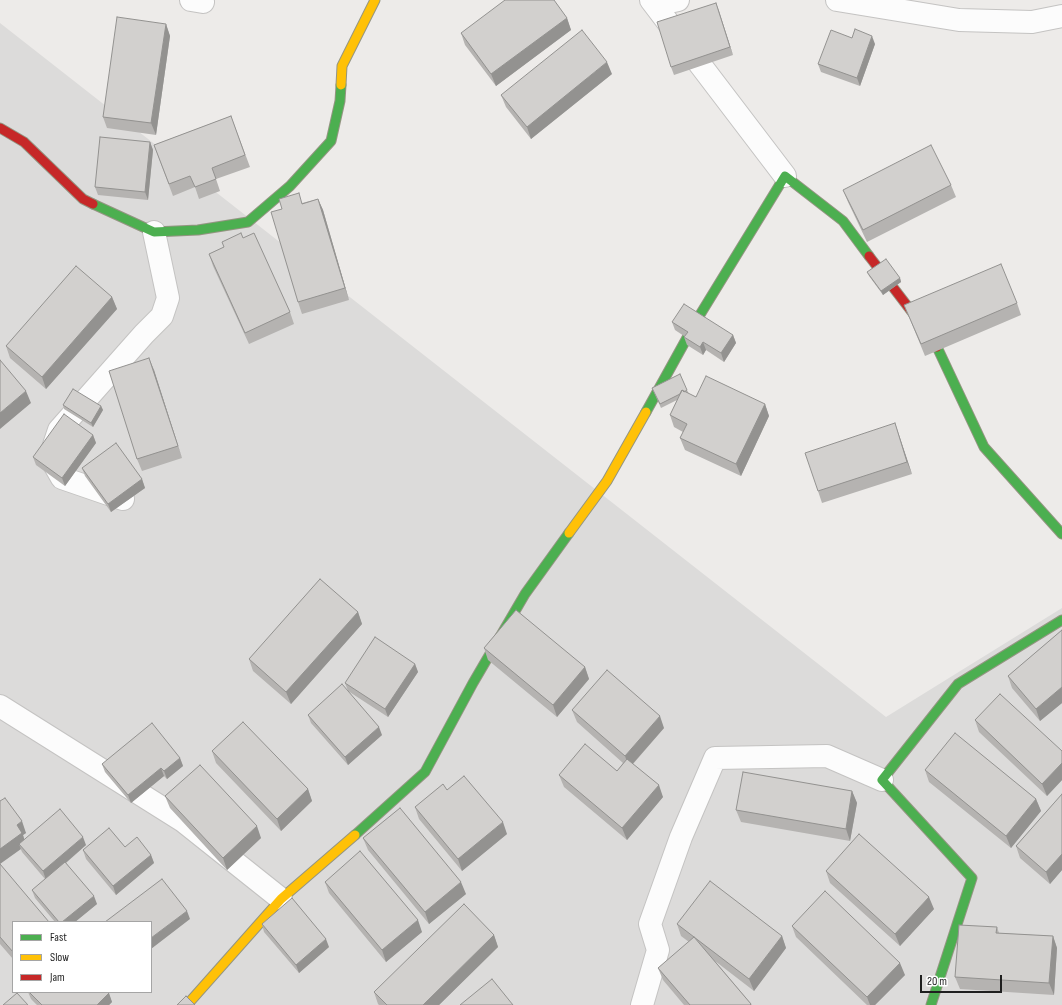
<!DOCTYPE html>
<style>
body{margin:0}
#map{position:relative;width:1062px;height:1005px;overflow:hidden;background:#edebe9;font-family:"Sofia Sans Condensed",sans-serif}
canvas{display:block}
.legend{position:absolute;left:12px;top:921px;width:140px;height:72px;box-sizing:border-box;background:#fff;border:1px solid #a5a5a5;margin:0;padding:5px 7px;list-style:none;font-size:12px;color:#1f1f1f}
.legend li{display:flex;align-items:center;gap:8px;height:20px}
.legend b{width:20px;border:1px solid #a5a5a5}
.scale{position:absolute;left:920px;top:975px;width:82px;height:18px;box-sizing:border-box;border:2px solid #1f1f1f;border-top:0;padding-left:5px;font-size:12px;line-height:14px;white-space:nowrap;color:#1f1f1f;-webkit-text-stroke:3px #fff;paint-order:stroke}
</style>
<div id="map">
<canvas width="1062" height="1005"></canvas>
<ul class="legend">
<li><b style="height:5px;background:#4caf50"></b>Fast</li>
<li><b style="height:5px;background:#ffc107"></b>Slow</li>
<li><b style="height:5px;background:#c62828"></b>Jam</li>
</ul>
<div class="scale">20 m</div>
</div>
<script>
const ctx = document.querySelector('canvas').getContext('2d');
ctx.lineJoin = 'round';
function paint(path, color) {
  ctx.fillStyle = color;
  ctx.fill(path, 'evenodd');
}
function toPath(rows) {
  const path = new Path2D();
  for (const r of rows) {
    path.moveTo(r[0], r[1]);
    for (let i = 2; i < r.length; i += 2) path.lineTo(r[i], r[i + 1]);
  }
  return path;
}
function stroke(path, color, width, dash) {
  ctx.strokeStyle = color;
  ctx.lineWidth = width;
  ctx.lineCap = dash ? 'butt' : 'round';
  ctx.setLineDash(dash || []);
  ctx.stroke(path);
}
paint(toPath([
 [0,23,886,717,1062,608,1062,1005,0,1005],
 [13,922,151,922,151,992,13,992]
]), '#dcdbda');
const street = toPath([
 [191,0,203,2],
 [651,0,785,176],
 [837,0,959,20,1032,22,1062,16],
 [656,5,678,0],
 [123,499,62,478,50,457,59,430,144,334,162,316,168,298,154,232],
 [0,706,183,821,281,899],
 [642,1005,658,950,650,924,681,837,715,758,827,756,882,780]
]);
const fast = toPath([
 [93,204,154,232,198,230,248,222,290,186,331,141,340,101,341,85],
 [937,347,984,447,1062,534],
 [646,412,698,318,785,176,843,221,869,256],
 [355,835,425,772,473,683,525,594,569,533],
 [931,1005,972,878,882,780,958,684,1062,620]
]);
const slow = toPath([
 [341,85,342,66,375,0],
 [569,533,607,481,646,412],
 [187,1005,281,899,355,835]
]);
const jam = toPath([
 [0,128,24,142,83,199,93,204],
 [869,256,935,342,937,347]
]);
stroke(street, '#c4c3c2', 24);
stroke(fast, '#949582', 11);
stroke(slow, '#949582', 11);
stroke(jam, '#949582', 11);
stroke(street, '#fcfcfc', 22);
stroke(fast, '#4caf50', 9);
stroke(slow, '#ffc107', 9);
stroke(jam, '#c62828', 9);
paint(toPath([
 [716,3,733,55,674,75,671,67],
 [567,18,571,30,496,86,465,45,461,33],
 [166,24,170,36,156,135,107,128,103,117],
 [852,38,875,44,860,86,821,72,818,64],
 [612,74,531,139,506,107,501,95],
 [231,116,250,167,216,179,220,191,199,199,195,187,173,196,154,145],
 [150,142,153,150,148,200,98,195,95,187],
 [951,185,956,197,867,242,848,202,843,190],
 [318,199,323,210,349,300,302,314,298,302,302,203],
 [243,238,290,312,294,324,249,344,213,266,209,254],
 [867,272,900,278,901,282,883,295,869,276],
 [112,297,117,309,46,389,10,358,6,346],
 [1017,303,1021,315,925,356,909,317,904,305],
 [672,322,733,335,736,343,724,362,706,350,703,355,687,345,684,337,684,336,675,330],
 [154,370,182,458,142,471,137,459],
 [652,388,687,390,689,394,696,397,765,404,769,416,741,476,685,450,680,438,683,432,674,427,670,415,677,400,661,408],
 [63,405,101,406,103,410,93,427,64,409],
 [895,423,912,474,822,503,818,491],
 [93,435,96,443,65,486,36,465,33,457],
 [82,468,142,479,145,488,111,512,85,476],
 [358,612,362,624,291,704,253,671,249,659],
 [1062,630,1062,703,1040,721,1012,688,1008,676],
 [484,648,585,667,589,679,557,717,488,660],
 [415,664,418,672,388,717,348,691,345,683],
 [572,710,664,728,633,764,663,797,627,840,564,787,559,775,617,771,623,763,577,722],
 [308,715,382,735,348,765,311,723],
 [975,720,1062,751,1062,780,1047,796,979,732],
 [212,751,308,789,312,801,281,831,216,763],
 [180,758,183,766,167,779,164,776,131,803,105,772,102,764],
 [925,770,1036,799,1041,811,1011,848,929,782],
 [852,791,857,803,850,841,741,822,736,810],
 [1062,794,1062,870,1050,884,1020,858,1016,846],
 [165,796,261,838,227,870,170,808],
 [0,801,26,833,23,835,24,839,86,845,66,863,97,904,75,922,55,922,35,898,32,890,45,879,22,852],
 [415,807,507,834,462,871,419,819],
 [363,838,466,894,429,924,368,850],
 [125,847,151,855,154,863,116,895,86,859,83,850],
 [0,864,13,922,13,959,0,944],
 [826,871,934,909,900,946,830,883],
 [325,882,422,932,386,962,329,893],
 [262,924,329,947,299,973,264,932],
 [677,924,782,936,786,948,754,991,715,961,752,1005,684,1005,663,980,658,968,689,942,681,936],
 [792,926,905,975,875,1005,867,1005,796,937],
 [997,927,999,933,1053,936,1057,948,1054,995,960,989,955,977],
 [494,935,498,947,439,1005,379,1005,378,1004,374,992],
 [28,992,108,992,112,1002,109,1005,37,1005,31,999]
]), '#b5b3b1');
paint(toPath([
 [716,3,719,11,733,55,730,47],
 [567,18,571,30,496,86,491,74],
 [166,24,170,36,156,135,151,123],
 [872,36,875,44,860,86,857,78],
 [607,62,612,74,531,139,527,127],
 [150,142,153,150,148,200,145,192],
 [318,199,323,210,349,300,345,288],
 [900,278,901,282,883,295,881,291],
 [112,297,117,309,46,389,42,377],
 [733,335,736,343,724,362,721,353],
 [703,342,706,350,703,355,700,347],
 [149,358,154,370,182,458,178,446],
 [26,391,31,403,0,429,0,413],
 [765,404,769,416,741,476,736,464],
 [101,406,103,410,93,427,91,423],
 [895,423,912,474,907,462],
 [93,435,96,443,65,486,62,478],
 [142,479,145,488,111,512,108,504],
 [358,612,362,624,291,704,286,692],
 [415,664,418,672,388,717,385,709],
 [585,667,589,679,557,717,553,705],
 [1062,687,1062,703,1040,721,1036,709],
 [660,716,664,728,629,768,625,756],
 [379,727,382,735,348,765,345,757],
 [180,758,183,766,167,779,164,771],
 [1062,763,1062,780,1047,796,1042,784],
 [161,768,164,776,131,803,128,795],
 [659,785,663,797,627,840,622,828],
 [308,789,312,801,281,831,277,819],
 [852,791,857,803,850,841,846,829],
 [1036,799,1041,811,1011,848,1006,836],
 [22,821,26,833,23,835,26,845,19,844,21,849,0,864,0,849,17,825],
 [503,822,507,834,462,871,458,859],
 [257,826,261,838,227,870,223,858],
 [83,837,86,845,46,880,43,871],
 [1062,854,1062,870,1050,884,1046,872],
 [151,855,154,863,116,895,113,886],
 [461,882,466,894,429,924,425,912],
 [94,896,97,904,75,922,62,922],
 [929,897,934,909,900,946,895,934],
 [187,911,190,919,151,949,151,938],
 [418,920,422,932,386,962,382,950],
 [494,935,498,947,439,1005,423,1005],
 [782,936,786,948,754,991,749,979],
 [1053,936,1057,948,1054,995,1049,983],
 [326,939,329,947,299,973,296,965],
 [900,963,905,975,875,1005,870,1005,867,997],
 [109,993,112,1002,109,1005,97,1005]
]), '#939290');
const building = toPath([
 [505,0,554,0,567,18,491,74,461,33,505,0],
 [716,3,730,47,671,67,657,22,716,3],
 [117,17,166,24,151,123,103,117,117,17],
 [855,29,872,36,857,78,818,64,831,30,852,38,855,29],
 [582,30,607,62,527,127,501,95,582,30],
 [231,116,245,155,212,168,216,179,195,187,190,176,169,184,154,145,231,116],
 [100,137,150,142,145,192,95,187,100,137],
 [931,145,951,185,863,230,843,190,931,145],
 [299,193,302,204,318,199,345,288,298,302,271,212,282,209,279,199,299,193],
 [241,233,243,238,254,233,290,312,245,333,209,254,224,247,222,242,241,233],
 [886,259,900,278,881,291,867,272,886,259],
 [1001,264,1017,303,921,344,904,305,1001,264],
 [76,266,112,297,42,377,6,346,76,266],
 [684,304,733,335,721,353,703,342,700,347,684,337,688,332,672,322,684,304],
 [149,358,178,446,137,459,109,371,149,358],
 [0,360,26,391,0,413,0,360],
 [680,374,687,390,684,392,682,390,680,394,660,404,652,388,680,374],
 [706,376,765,404,736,464,680,438,687,424,670,415,682,390,696,397,706,376],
 [73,389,101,406,91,423,63,405,73,389],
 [64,414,93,435,62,478,33,457,64,414],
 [895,423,907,462,818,491,805,453,895,423],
 [116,443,142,479,108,504,82,468,116,443],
 [320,579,358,612,286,692,249,659,320,579],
 [516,610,585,667,553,705,484,648,516,610],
 [1062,630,1062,687,1036,709,1008,676,1062,630],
 [375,637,415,664,385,709,345,683,375,637],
 [607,670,660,716,625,756,572,710,607,670],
 [342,684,379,727,345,757,308,715,342,684],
 [1000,694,1062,751,1062,763,1042,784,975,720,1000,694],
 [243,722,308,789,277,819,212,751,243,722],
 [152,723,180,758,164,771,161,768,128,795,102,764,152,723],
 [955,733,1036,799,1006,836,925,770,955,733],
 [585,744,617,771,627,759,659,785,622,828,559,775,585,744],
 [200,765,257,826,223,858,165,796,200,765],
 [743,772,852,791,846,829,736,810,743,772],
 [464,776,503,822,458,859,415,807,443,784,447,790,464,776],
 [1062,794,1062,854,1046,872,1016,846,1062,794],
 [5,798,22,821,17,825,22,833,0,849,0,801,5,798],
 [400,808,461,882,425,912,363,838,400,808],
 [60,809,83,837,43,871,19,844,60,809],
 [109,828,125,847,137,837,151,855,113,886,83,850,109,828],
 [859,834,929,897,895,934,826,871,859,834],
 [360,851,418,920,382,950,325,882,360,851],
 [65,862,94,896,62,922,59,922,32,890,65,862],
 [0,864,49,922,13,922,13,952,0,937,0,864],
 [162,879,187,911,151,938,151,922,105,922,162,879],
 [710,881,782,936,749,979,677,924,710,881],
 [825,891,900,963,867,997,792,926,825,891],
 [292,898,326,939,296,965,262,924,292,898],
 [464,904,494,935,423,1005,387,1005,374,992,464,904],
 [959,925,997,927,996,933,1053,936,1049,983,955,977,959,925],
 [694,937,751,1004,750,1005,690,1005,658,968,694,937],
 [492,979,513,1005,460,1005,492,979],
 [29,992,108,992,109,993,97,1005,42,1005,29,992],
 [17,993,28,1005,3,1005,17,993],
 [186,996,195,1005,177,1005,186,996]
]);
paint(building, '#d2d0ce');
stroke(building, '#939290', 1);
</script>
